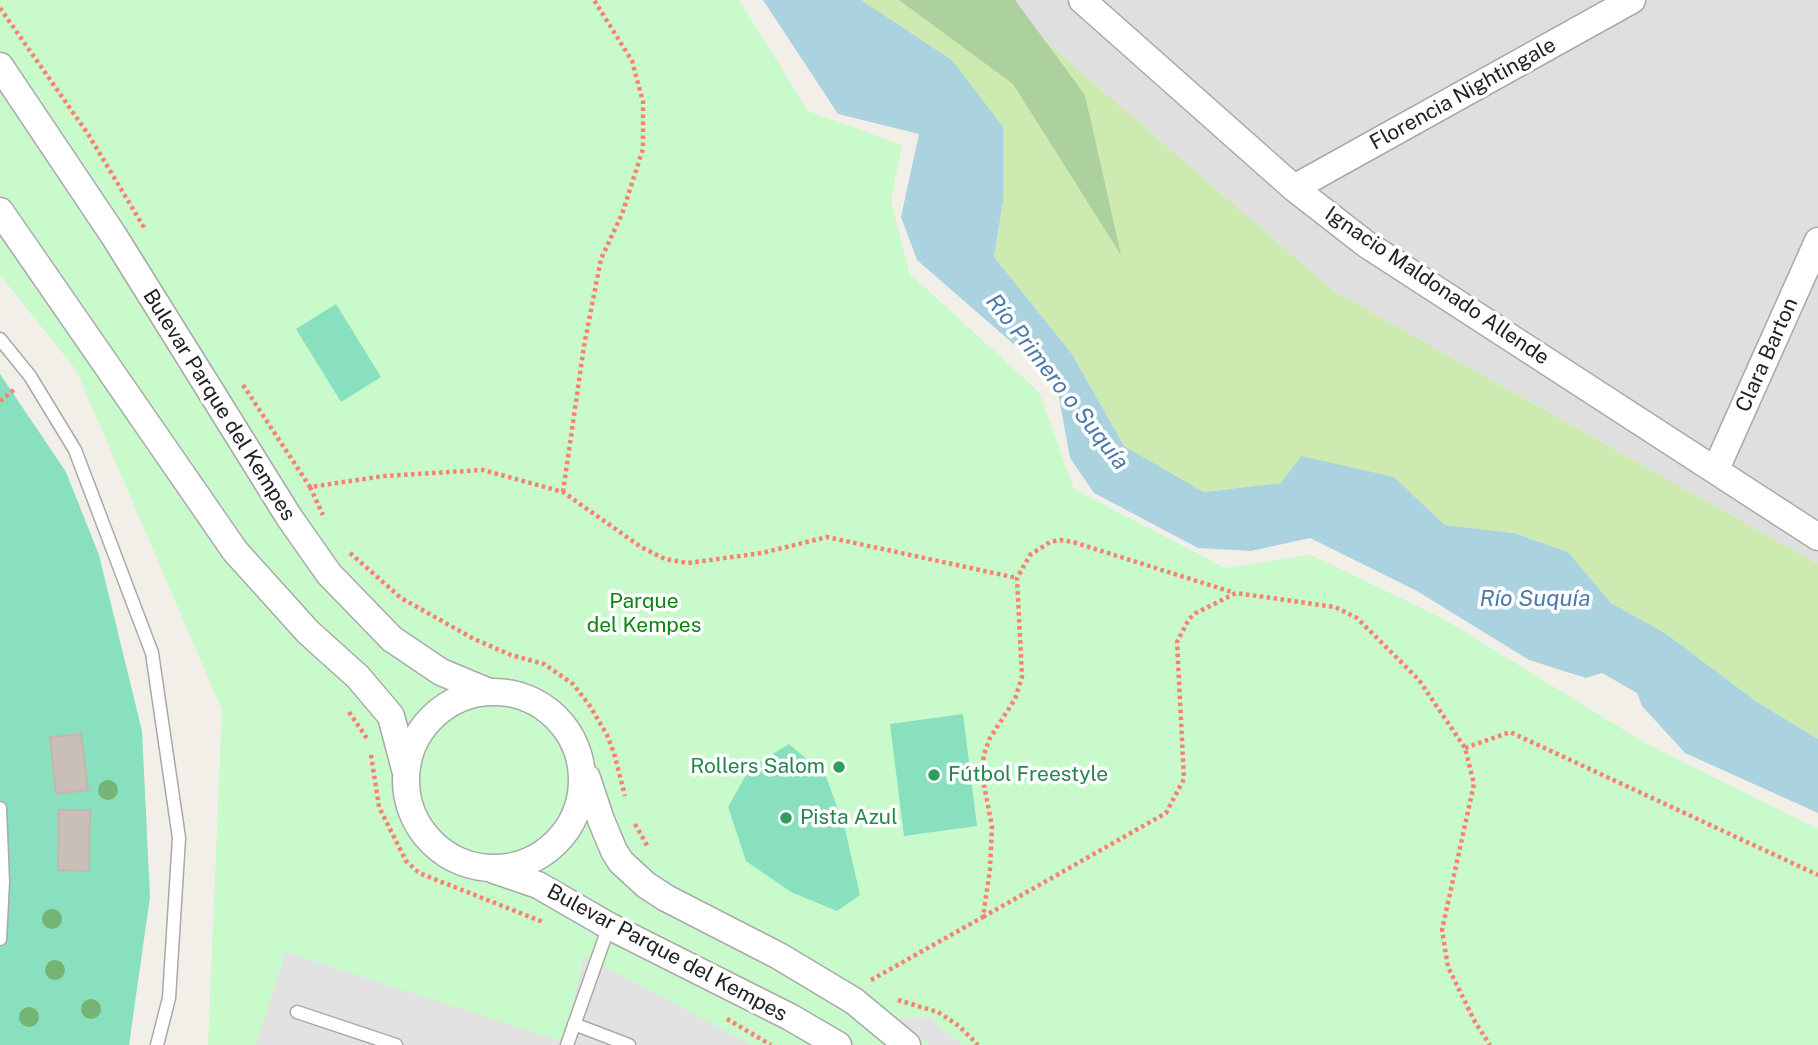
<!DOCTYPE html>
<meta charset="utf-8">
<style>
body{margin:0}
canvas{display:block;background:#f2efe9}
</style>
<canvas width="1818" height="1045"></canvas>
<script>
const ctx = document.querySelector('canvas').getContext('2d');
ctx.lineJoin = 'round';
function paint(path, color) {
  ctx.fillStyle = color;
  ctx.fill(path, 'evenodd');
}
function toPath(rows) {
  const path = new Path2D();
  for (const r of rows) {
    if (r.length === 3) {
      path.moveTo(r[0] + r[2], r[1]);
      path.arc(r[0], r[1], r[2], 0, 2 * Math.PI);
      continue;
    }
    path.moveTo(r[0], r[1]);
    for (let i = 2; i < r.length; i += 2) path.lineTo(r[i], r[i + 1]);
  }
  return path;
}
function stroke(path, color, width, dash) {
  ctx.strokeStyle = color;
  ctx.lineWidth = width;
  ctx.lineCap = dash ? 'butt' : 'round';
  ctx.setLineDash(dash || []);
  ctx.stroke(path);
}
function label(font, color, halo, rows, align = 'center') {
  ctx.font = font + ' "Public Sans",sans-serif';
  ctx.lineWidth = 7;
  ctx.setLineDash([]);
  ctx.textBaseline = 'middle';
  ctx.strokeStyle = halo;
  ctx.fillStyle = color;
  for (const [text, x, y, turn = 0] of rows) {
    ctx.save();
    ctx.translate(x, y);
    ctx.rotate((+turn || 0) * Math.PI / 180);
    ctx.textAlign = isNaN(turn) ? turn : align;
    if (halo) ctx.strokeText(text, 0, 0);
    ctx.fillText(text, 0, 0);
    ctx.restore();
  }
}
paint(toPath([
 [998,0,1818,0,1818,564,1334,291]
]), '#e0dfdf');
paint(toPath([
 [861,0,998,0,1334,291,1818,564,1818,739,1757,702,1665,633,1611,603,1568,552,1514,533,1445,525,1394,477,1281,483,1204,492,1124,446,1072,354,994,257,1003,202,952,60]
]), '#cdebb0');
paint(toPath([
 [899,0,1015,0,1085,95,1121,255,1013,84]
]), '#add19e');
paint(toPath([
 [0,0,739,0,808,111,902,145,891,200,909,273,1039,392,1074,489,1225,568,1311,555,1442,618,1645,743,1818,829,1818,1045,208,1045,222,710,76,370,0,275]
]), '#c8facc');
paint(toPath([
 [336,304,381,377,341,402,296,329],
 [0,374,66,472,99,555,142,731,150,897,129,1045,0,1045],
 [963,714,977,826,904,836,890,724],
 [789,744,826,776,845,829,860,895,837,911,791,892,746,861,728,807,750,768]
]), '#88e0be');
paint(toPath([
 [286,952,563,1042,585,956,752,1045,258,1045,256,1044],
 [929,1017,962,1045,928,1045,898,1018]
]), '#e2e2e2');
paint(toPath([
 [763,0,861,0,952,60,1003,127,1003,202,994,257,1072,354,1124,446,1204,492,1281,483,1301,456,1394,477,1445,525,1514,533,1568,552,1611,603,1665,633,1757,702,1818,739,1818,813,1685,753,1642,706,1637,693,1602,673,1586,678,1529,660,1417,591,1310,538,1251,551,1198,548,1094,493,1070,458,1056,381,917,260,901,217,919,134,838,114]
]), '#aad3df');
const building = toPath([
 [81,734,88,790,56,794,50,737,81,734],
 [59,810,90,810,89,871,58,870,59,810]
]);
paint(building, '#c7bfb8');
stroke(building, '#c4b6ab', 2);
const lane = toPath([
 [0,339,30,376,75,450,152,653,179,838,169,998,157,1045],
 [0,808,3,882,0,939],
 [297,1012,396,1045],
 [574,1024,629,1045],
 [567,1045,609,926]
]);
const street = toPath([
 [1082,0,1294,188,1366,244,1818,537],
 [0,66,114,236,289,517,329,574,392,639,441,672,489,692],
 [1294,188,1632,0],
 [0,211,235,551,308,632,358,677,391,716,406,773],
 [1716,469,1818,241],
 [494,780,88],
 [587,778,601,820,614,851,621,862,646,885,666,898,779,956,854,1001,907,1045],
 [494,870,538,885,609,926,790,1017,838,1045]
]);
stroke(lane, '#a9a9a9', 15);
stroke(street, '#a9a9a9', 29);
stroke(toPath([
 [0,8,88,134,145,229],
 [243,385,310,487,384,476,483,470,563,492,641,547,665,559,688,563,762,553,827,537,1017,578],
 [0,401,16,388],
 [310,487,323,515],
 [563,492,584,346,601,259,622,214,643,149,643,102,632,61,594,0],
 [350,553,401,598,474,639,511,655,544,664,573,684,590,706,607,735,614,753,625,796],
 [349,712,368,740],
 [1465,748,1510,732,1818,875],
 [371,755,379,807,406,861,419,873,543,922],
 [635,824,648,847],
 [983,917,1166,813,1184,779,1177,642,1189,619,1196,613,1236,593,1335,607,1357,618,1419,680,1465,748,1474,784,1442,930,1448,967,1475,1022,1490,1045],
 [871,980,983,917,990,869,992,827,982,774,984,754,990,738,1015,699,1022,677,1017,578,1030,555,1050,542,1060,540,1073,542,1235,593],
 [898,1000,938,1012,959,1026,978,1045],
 [727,1019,771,1045]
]), '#fa8072', 4.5, [3.5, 3.5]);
stroke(lane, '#fff', 12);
stroke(street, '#fff', 26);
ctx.fillStyle = '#74b475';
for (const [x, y] of [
 [108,790],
 [52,919],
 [55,970],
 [91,1009],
 [29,1017]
]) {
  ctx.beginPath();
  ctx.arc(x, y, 10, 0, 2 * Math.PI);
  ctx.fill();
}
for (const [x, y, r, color] of [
 [839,767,7,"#2e9e5b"],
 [934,775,7,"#2e9e5b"],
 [786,818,7,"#2e9e5b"]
]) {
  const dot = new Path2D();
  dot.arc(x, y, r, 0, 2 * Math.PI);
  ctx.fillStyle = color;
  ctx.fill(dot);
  stroke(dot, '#fff', 2.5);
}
label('21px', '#222', '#fff', [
 ["Florencia Nightingale",1463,94,-29],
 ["Ignacio Maldonado Allende",1437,286,34],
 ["Clara Barton",1767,355,-66],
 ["Bulevar Parque del Kempes",219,405,58],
 ["Bulevar Parque del Kempes",667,953,28]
]);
label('21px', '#0c8416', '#fff', [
 ["Parque",644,602],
 ["del Kempes",644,626]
]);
label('21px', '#27864d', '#fff', [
 ["Rollers Salom",825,767,"right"],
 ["Fútbol Freestyle",948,775],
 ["Pista Azul",800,818]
], 'left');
label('italic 23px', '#4a7aab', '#fff', [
 ["Río Primero o Suquía",1057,382,52],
 ["Río Suquía",1535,599]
]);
</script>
